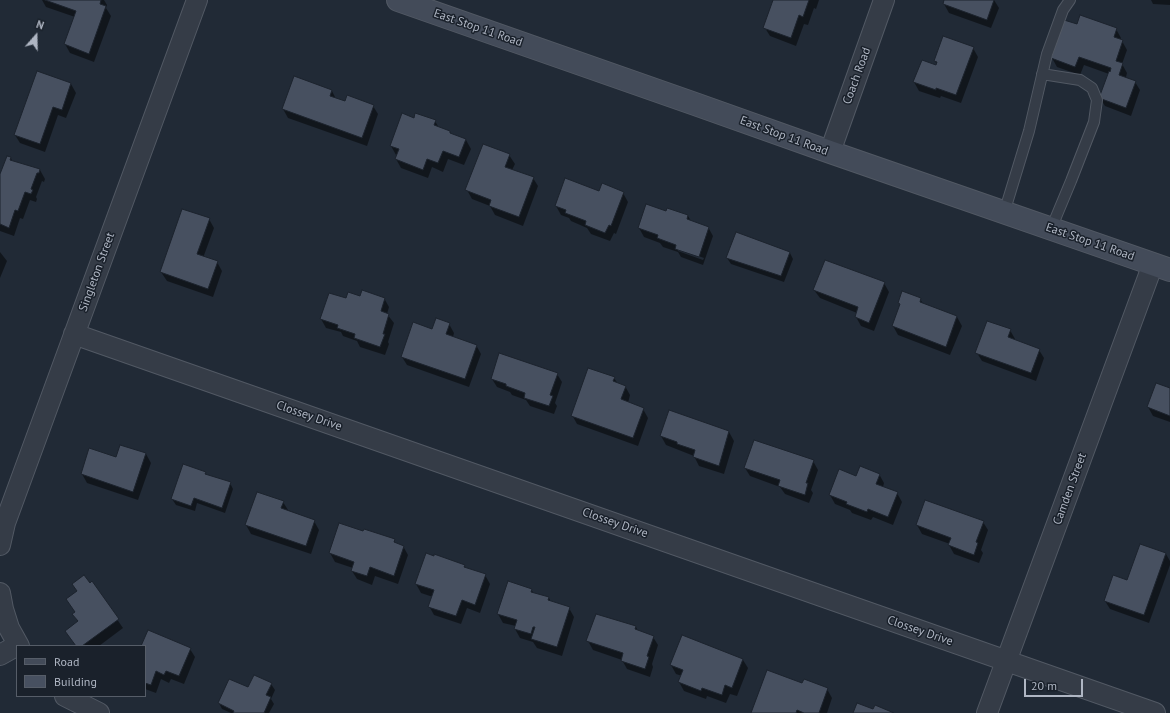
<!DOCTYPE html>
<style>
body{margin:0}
#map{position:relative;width:1170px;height:713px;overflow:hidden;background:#212a36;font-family:"PT Sans",sans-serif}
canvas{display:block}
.legend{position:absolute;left:16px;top:645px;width:130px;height:52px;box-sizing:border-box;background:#1a212b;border:1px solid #565d68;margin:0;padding:5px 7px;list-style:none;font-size:12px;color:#afb6c3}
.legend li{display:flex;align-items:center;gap:8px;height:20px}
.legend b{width:20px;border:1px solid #565d68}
.north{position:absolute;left:16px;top:16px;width:40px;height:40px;-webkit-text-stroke:3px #1a212b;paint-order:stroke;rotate:20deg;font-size:11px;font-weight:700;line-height:16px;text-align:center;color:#afb6c3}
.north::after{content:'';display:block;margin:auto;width:14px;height:18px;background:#afb6c3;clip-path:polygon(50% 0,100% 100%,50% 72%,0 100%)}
.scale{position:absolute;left:1024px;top:679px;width:59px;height:18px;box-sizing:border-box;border:2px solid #afb6c3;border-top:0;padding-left:5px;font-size:12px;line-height:14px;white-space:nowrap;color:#afb6c3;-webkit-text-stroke:3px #1a212b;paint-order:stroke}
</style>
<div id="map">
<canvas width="1170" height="713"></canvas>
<ul class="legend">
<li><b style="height:5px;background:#434b59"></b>Road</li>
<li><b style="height:11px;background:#475060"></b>Building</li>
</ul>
<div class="north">N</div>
<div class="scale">20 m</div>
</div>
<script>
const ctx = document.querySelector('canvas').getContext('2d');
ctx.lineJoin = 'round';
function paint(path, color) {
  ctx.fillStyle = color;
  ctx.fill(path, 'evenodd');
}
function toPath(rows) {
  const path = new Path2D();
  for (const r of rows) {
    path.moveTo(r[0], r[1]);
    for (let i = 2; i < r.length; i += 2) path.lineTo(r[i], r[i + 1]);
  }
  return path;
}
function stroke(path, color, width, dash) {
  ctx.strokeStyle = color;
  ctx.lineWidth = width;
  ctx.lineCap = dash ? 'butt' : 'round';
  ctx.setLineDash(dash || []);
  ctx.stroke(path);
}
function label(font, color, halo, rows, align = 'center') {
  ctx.font = font + ' "PT Sans",sans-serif';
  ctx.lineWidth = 3;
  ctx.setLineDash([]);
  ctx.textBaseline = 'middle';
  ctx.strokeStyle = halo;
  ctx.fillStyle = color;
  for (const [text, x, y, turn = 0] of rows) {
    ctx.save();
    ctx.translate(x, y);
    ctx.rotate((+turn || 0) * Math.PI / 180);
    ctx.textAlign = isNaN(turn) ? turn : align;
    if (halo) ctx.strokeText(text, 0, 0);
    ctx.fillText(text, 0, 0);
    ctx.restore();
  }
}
paint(toPath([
 [42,0,104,0,107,5,106,8,111,16,94,62,70,53,65,44,75,17,46,7],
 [774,0,819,0,816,9,814,8,808,25,804,24,796,46,770,36,765,28],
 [945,0,994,0,999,8,991,28,949,13,944,4],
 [1151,0,1170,0,1170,5,1153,4],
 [1078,25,1116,29,1121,38,1120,41,1122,41,1127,50,1122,64,1127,73,1126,77,1135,82,1140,90,1131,116,1105,106,1100,98,1109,74,1084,65,1080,75,1057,67,1052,58],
 [973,48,978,57,961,103,941,96,940,98,919,91,914,82,936,67,937,65,935,61],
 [71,84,76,93,66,118,58,115,45,152,20,143,15,135],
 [332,91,336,99,346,102,373,106,378,114,367,146,288,118,283,109],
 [414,119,435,121,439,128,450,132,451,135,466,140,471,149,464,165,448,159,443,172,432,167,428,178,401,168,396,159,398,155,396,155,391,146],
 [509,155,515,164,512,170,533,178,538,186,523,226,495,215,490,206,472,199,467,190],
 [11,158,12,161,40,170,45,179,44,182,42,181,36,197,37,199,36,202,30,200,23,219,20,218,14,236,0,231,0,177],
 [600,192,623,193,628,202,616,234,614,233,610,241,591,234,587,228,571,221,569,218,561,215,556,206],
 [667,209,688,216,691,221,708,227,713,236,703,265,681,257,678,252,663,247,660,243,644,237,639,228,666,212],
 [678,249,704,258,703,260,678,251],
 [209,219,214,228,203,258,217,262,222,271,213,297,167,281,161,272],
 [0,252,7,261,0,278],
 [790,253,793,259,784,282,731,264,727,258],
 [884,283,889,292,874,331,861,326,856,317,857,313,820,298,814,290],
 [361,298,384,298,389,307,387,314,394,323,388,342,389,344,385,355,360,347,357,341,343,336,341,332,326,328,321,319,347,300],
 [920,299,924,305,957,317,962,326,950,355,898,335,893,326,901,306,899,303],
 [449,324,454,333,453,337,476,345,481,354,469,387,407,365,402,357,433,330],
 [1010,330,1015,339,1014,340,1039,350,1044,358,1036,381,982,361,977,353],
 [557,374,562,382,555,403,557,406,554,414,530,406,526,400,512,395,510,392,497,387,492,379],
 [614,378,618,384,625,386,630,395,628,403,643,409,648,418,638,446,577,424,572,415],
 [1170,389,1170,422,1153,416,1148,407],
 [669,412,729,432,734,441,724,474,699,466,694,456,666,445,661,436],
 [121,446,146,454,151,463,138,500,87,483,82,474,117,458],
 [813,461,818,470,811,490,813,493,809,503,785,494,780,487,750,476,745,468],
 [205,473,207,476,230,483,233,489,225,513,197,503,195,511,176,505,172,499],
 [879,474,884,483,883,487,897,493,902,502,893,525,873,517,871,520,852,513,850,510,835,504,830,495,857,477],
 [283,502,288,510,314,521,319,530,311,554,251,534,246,525],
 [983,522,988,530,981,550,983,553,979,563,954,554,949,545,950,544,922,534,917,525],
 [394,540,396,544,403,546,408,555,398,584,375,576,372,585,357,579,352,571,353,568,335,562,330,553],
 [1166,554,1170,561,1170,565,1149,623,1110,609,1105,601,1128,581],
 [464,565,466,568,485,575,490,584,480,613,467,608,461,624,434,615,429,606,433,597,421,593,416,584],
 [92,583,123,628,99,646,76,646,78,622,74,614,76,613,89,585],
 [531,590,534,593,549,598,551,602,569,608,574,617,562,656,537,648,533,642,520,638,515,629,516,626,503,623,498,614],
 [596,615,636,627,638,631,653,637,658,645,652,664,653,667,650,677,627,669,622,660,593,650,588,641],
 [148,631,190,649,195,657,184,684,171,679,169,683,161,679,156,693,145,689,145,646,142,646],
 [682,636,743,660,748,668,737,696,730,694,726,703,707,696,706,699,684,691,679,682,682,676,676,674,671,665],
 [271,684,275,690,271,699,274,704,269,713,231,713,222,709,219,703,249,689],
 [803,684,827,689,832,698,827,713,752,713]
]), '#0007');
const building = toPath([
 [45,0,101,0,100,4,106,6,89,54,64,44,76,11,45,0],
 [773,0,809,0,803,17,799,15,791,38,763,28,773,0],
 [944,0,994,0,987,20,943,4,944,0],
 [1080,15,1117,28,1114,37,1123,40,1116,61,1123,63,1119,75,1136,81,1126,108,1099,98,1109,71,1110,72,1111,68,1079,57,1075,67,1051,58,1064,20,1077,24,1080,15],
 [943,36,974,47,956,95,936,88,936,90,913,82,922,60,936,65,937,62,934,61,943,36],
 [37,71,71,83,62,110,53,107,40,144,14,135,37,71],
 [294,76,332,90,330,96,345,101,347,95,374,105,362,138,282,109,294,76],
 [402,113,414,118,415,113,436,120,434,125,450,131,450,133,466,139,459,157,443,151,438,163,427,159,423,170,395,159,399,149,390,146,402,113],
 [483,144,510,154,505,167,534,177,519,217,489,206,491,200,465,190,483,144],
 [7,156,11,157,10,160,40,169,39,173,37,173,31,189,33,190,31,194,25,192,18,211,15,210,9,228,0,224,0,174,7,156],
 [565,178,599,191,602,183,624,192,611,226,609,225,605,233,585,225,586,221,565,213,566,210,555,206,565,178],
 [646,204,666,211,667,208,688,215,687,219,709,227,699,257,675,249,676,245,657,238,658,235,638,228,646,204],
 [182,209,210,218,197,254,218,261,208,289,160,272,182,209],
 [736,232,790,252,781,276,726,258,736,232],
 [825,260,885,282,869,323,855,317,858,307,813,290,825,260],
 [362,290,385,298,381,311,389,314,383,334,385,334,380,347,354,338,355,334,337,328,338,325,320,319,329,293,346,298,348,292,360,296,362,290],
 [902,291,921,298,920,302,957,316,946,347,892,326,900,304,898,303,902,291],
 [436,318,450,323,446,334,477,345,465,379,401,357,413,322,432,329,436,318],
 [987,321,1011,329,1008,337,1040,349,1031,373,975,353,987,321],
 [499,353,558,373,550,395,553,396,549,406,524,398,525,393,506,386,506,384,491,379,499,353],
 [588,368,615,377,613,381,626,386,621,399,644,408,633,438,571,416,588,368],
 [1156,383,1170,388,1170,416,1147,407,1156,383],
 [669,410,729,431,719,466,693,457,695,450,677,444,677,442,660,436,669,410],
 [754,440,814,460,806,483,808,483,805,495,778,486,780,480,744,468,754,440],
 [120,445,146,453,133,492,81,474,89,448,116,457,120,445],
 [183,464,206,472,205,474,231,482,222,508,194,498,191,506,171,499,183,464],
 [860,466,880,474,876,484,898,492,888,517,868,509,867,512,846,504,847,502,829,495,839,469,856,476,860,466],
 [257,492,284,501,281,508,315,520,306,546,245,525,257,492],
 [925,500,984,521,976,542,978,543,974,555,948,545,951,538,916,525,925,500],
 [339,523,363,531,364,529,395,539,394,542,404,546,394,576,370,567,367,576,351,571,354,562,329,553,339,523],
 [1140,544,1166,553,1144,615,1104,601,1113,575,1127,580,1140,544],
 [426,553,434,556,434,554,465,565,464,567,486,574,475,605,462,600,456,616,428,607,434,590,415,584,426,553],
 [84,575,90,583,92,581,119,619,82,646,76,646,65,631,78,621,72,614,75,612,66,599,77,591,72,584,84,575],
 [508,581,532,589,531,592,549,597,548,600,570,607,557,647,531,639,535,627,533,627,531,634,514,629,517,620,497,614,508,581],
 [596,614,636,626,635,629,654,636,647,656,649,657,645,669,621,661,623,653,586,641,596,614],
 [148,630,191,648,179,676,166,671,164,675,156,671,151,685,145,683,145,646,141,646,148,630],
 [682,635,743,659,732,688,725,685,722,695,702,688,701,691,678,682,683,670,670,665,682,635],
 [767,670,802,683,804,679,828,688,819,713,804,713,797,710,796,713,751,713,767,670],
 [254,675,272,683,266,695,271,697,264,713,233,713,234,711,218,703,229,679,248,687,254,675],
 [857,703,873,709,875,705,894,713,853,713,857,703]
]);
paint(building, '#475060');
stroke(building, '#1c232d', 1);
const service = toPath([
 [1042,74,1080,80,1092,88,1097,100,1094,122,1071,181,1051,229],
 [1004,213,1029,131,1047,54,1063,10,1070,0]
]);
const minor = toPath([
 [830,152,884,0],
 [74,334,1155,713],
 [0,545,5,523,197,0],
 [0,593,3,609,9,628,19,646],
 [0,655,18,645],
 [65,696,99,713],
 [987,713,1153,264]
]);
const secondary = toPath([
 [398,0,695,104,830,152,1170,270]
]);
stroke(service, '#525964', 12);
stroke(minor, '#525964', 22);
stroke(secondary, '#525964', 24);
stroke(service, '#353c47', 10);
stroke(minor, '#353c47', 20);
stroke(secondary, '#434b59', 22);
label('12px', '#afb6c3', '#1a212b', [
 ["East Stop 11 Road",478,28,19],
 ["Coach Road",857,76,-70],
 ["East Stop 11 Road",784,136,20],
 ["East Stop 11 Road",1090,242,19],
 ["Singleton Street",97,272,-70],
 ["Clossey Drive",309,416,19],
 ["Camden Street",1070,489,-70],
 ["Clossey Drive",615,523,19],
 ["Clossey Drive",920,631,19]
]);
</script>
